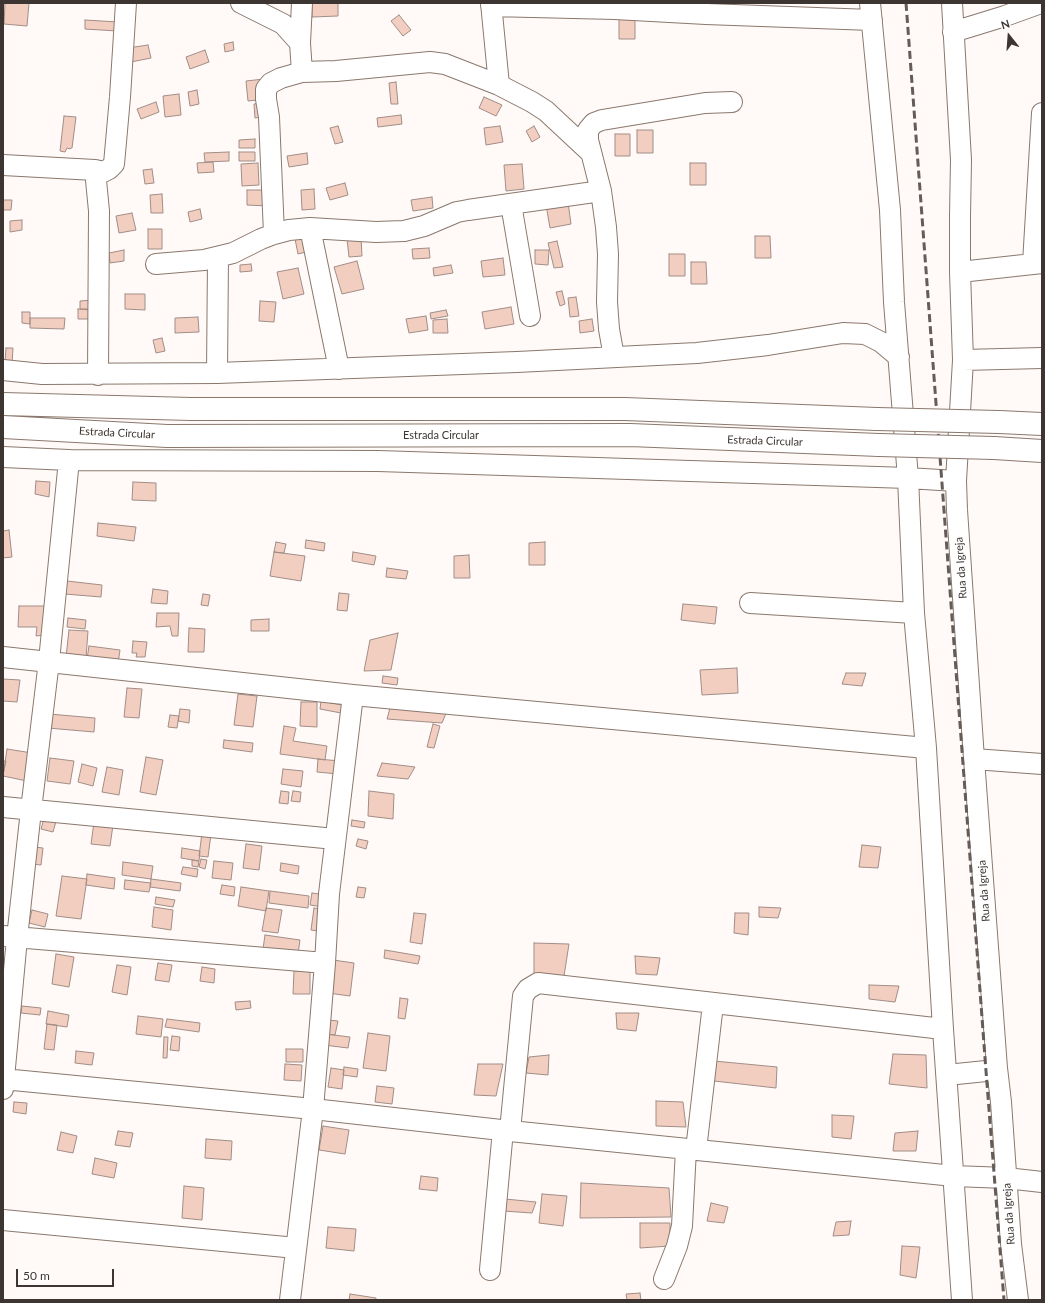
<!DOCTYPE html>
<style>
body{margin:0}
#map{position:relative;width:1045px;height:1303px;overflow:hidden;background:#fffaf8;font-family:Lato,sans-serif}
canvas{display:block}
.frame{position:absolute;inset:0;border:4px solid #3d3531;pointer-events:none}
.north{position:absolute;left:989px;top:16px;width:40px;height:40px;-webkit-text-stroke:3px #fff;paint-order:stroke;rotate:343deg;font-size:11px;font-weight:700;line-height:16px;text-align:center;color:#3d3531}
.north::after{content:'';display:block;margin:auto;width:14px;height:18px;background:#3d3531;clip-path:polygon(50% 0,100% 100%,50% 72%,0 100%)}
.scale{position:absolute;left:16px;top:1269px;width:98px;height:18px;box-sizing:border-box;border:2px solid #3d3531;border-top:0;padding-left:5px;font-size:12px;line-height:14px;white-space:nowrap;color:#3d3531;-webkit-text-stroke:3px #fff;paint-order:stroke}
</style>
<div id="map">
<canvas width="1045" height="1303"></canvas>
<div class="frame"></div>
<div class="north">N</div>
<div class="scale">50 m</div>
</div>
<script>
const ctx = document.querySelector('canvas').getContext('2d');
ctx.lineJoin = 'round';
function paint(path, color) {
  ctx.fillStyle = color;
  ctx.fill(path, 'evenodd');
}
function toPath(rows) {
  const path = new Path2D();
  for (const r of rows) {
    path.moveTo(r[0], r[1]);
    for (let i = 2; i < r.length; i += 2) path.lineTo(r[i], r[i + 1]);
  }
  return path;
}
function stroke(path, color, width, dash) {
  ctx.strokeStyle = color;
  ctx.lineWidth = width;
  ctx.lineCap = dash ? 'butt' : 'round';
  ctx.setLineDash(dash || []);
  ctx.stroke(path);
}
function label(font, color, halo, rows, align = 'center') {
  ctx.font = font + ' Lato,sans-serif';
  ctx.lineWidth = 4;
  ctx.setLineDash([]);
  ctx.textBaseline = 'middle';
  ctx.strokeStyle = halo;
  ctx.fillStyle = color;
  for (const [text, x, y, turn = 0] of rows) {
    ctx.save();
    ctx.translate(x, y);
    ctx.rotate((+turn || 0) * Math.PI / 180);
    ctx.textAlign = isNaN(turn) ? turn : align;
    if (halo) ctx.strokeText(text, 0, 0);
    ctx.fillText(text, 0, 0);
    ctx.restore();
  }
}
const building = toPath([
 [5,3,29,3,27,26,4,24,5,3],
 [312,3,338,3,338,16,312,17,312,3],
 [399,15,411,30,403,36,391,21,399,15],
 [619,17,635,17,635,39,619,39,619,17],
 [85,20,118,22,117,31,85,29,85,20],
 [233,42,234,50,225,52,224,44,233,42],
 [148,45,151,58,131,62,128,48,148,45],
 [205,50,209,62,190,69,186,57,205,50],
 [264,79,266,99,248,101,246,81,264,79],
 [396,82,398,104,391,104,389,83,396,82],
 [197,90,199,104,190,106,188,92,197,90],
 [179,94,181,115,165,117,163,96,179,94],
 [484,97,502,105,496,116,479,108,484,97],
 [156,102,159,112,141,119,137,109,156,102],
 [261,103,262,117,255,118,254,104,261,103],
 [401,115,402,124,378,127,377,118,401,115],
 [64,116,76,117,72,148,71,148,70,149,67,148,65,152,60,151,64,116],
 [338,126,343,142,335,144,330,128,338,126],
 [500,126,503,142,486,145,484,128,500,126],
 [534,126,540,137,532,142,526,131,534,126],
 [637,130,653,130,653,153,637,153,637,130],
 [615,134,630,134,630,156,615,156,615,134],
 [255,139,255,148,239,148,239,140,255,139],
 [229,152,229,161,205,162,204,153,229,152],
 [239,152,255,152,255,161,239,161,239,152],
 [307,153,308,164,289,167,287,156,307,153],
 [213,162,214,172,198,173,197,163,213,162],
 [258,163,259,185,242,186,241,164,258,163],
 [690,163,706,163,706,185,690,185,690,163],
 [522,164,524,189,506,191,504,165,522,164],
 [152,169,154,183,145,184,143,170,152,169],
 [345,183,348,195,330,200,326,188,345,183],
 [314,189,315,209,302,210,301,190,314,189],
 [247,190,268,190,268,206,247,205,247,190],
 [162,194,163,213,151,213,150,195,162,194],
 [432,197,433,208,413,211,411,200,432,197],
 [3,200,12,200,11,210,3,210,3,200],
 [568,202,571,224,550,228,546,205,568,202],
 [200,209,202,219,190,222,188,212,200,209],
 [132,213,136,230,119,233,116,216,132,213],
 [22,220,22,230,10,232,10,221,22,220],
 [148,229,162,229,162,249,148,249,148,229],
 [755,236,770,236,771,258,755,258,755,236],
 [303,237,306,252,298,254,295,239,303,237],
 [361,238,362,256,349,257,347,239,361,238],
 [557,241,563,267,554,268,548,243,557,241],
 [429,248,430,258,413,259,412,249,429,248],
 [124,250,124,261,110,263,109,253,124,250],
 [535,250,549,250,548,265,535,264,535,250],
 [669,254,685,254,685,276,669,276,669,254],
 [503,258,505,275,483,277,481,261,503,258],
 [357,261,364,289,342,294,334,267,357,261],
 [691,262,706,262,707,284,691,284,691,262],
 [251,264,252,271,240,272,240,265,251,264],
 [451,265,453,273,434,276,433,268,451,265],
 [298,268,304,294,283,299,277,272,298,268],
 [562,291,565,304,560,306,556,292,562,291],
 [125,294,145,294,145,310,125,309,125,294],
 [576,297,579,316,570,317,568,298,576,297],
 [94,300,93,309,80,309,80,301,94,300],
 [260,301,276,302,274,322,259,321,260,301],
 [511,307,514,324,485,329,482,312,511,307],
 [78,309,92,310,91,319,78,319,78,309],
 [446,310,448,316,431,319,430,313,446,310],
 [22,312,30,312,30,324,22,323,22,312],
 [426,316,428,330,409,333,406,319,426,316],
 [198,317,199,332,175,333,175,318,198,317],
 [30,318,65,318,64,329,30,328,30,318],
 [447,319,448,333,433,333,433,320,447,319],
 [592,319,594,331,580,333,579,321,592,319],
 [162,338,165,351,156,353,153,340,162,338],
 [6,348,13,348,12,364,5,362,6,348],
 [36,481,50,482,49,497,35,494,36,481],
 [133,482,156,483,156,501,132,500,133,482],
 [98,523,136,527,134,541,97,536,98,523],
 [9,530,12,557,3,558,3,531,9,530],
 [306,540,325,543,324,551,305,548,306,540],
 [276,542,286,544,284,553,274,552,276,542],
 [545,542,545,565,529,565,529,543,545,542],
 [274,552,305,556,301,581,270,576,274,552],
 [353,552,376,556,374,565,352,561,353,552],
 [469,555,470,578,454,578,454,556,469,555],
 [387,568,408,571,406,579,386,577,387,568],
 [67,581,102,585,101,597,65,594,67,581],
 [153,589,168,591,167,604,151,603,153,589],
 [339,593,349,594,347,611,337,610,339,593],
 [203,594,210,595,208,606,201,605,203,594],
 [683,604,717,607,715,624,681,620,683,604],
 [19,606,47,606,44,635,36,636,37,627,18,627,19,606],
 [157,613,179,613,178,636,172,636,170,626,156,627,157,613],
 [68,618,86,620,85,629,67,627,68,618],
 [269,619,269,631,251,631,251,620,269,619],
 [189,628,205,629,204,652,188,652,189,628],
 [69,630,88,631,86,658,66,657,69,630],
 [398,633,391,670,364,671,370,640,398,633],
 [133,641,147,642,145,657,136,657,137,653,132,653,133,641],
 [89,646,120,650,118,664,87,659,89,646],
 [737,668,738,693,702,695,700,670,737,668],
 [846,673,866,673,862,686,842,684,846,673],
 [383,676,398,678,397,685,382,683,383,676],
 [3,679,20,680,17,702,3,701,3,679],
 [127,688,142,689,139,718,124,717,127,688],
 [238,694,257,696,253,727,234,725,238,694],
 [321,701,342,705,341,713,320,709,321,701],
 [301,702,317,702,317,727,300,726,301,702],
 [390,708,447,711,442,723,387,719,390,708],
 [180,709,190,710,189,723,178,721,180,709],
 [49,714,95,718,94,732,48,728,49,714],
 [170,715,179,716,177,728,168,727,170,715],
 [433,724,440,726,434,748,427,747,433,724],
 [284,726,296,728,293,741,327,746,325,760,280,754,284,726],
 [224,740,253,743,252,752,223,748,224,740],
 [7,749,32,753,27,781,3,776,7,749],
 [146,757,163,760,156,795,140,792,146,757],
 [50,758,74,761,70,784,47,781,50,758],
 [318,759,340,761,338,774,317,772,318,759],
 [3,761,6,761,3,775,3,761],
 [382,763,415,767,408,779,377,776,382,763],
 [82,764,97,768,93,786,78,782,82,764],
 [107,767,123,770,119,795,102,792,107,767],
 [283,769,303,771,301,787,281,784,283,769],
 [281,791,289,792,288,804,279,803,281,791],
 [293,791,301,792,300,802,291,801,293,791],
 [369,791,394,794,393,819,368,816,369,791],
 [45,815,57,818,53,832,41,829,45,815],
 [352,820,365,822,364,828,351,826,352,820],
 [94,822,113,825,110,846,91,844,94,822],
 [202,833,211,834,208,857,199,856,202,833],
 [358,839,368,841,366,849,356,846,358,839],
 [246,844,262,846,259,870,243,868,246,844],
 [862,845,881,847,878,868,859,867,862,845],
 [34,847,43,848,41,865,32,864,34,847],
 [182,848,200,851,199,861,181,858,182,848],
 [201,859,207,860,205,869,199,867,201,859],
 [192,860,199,861,198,867,192,866,192,860],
 [214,861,233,863,231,880,212,878,214,861],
 [123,862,153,866,151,879,122,875,123,862],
 [281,863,299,866,298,874,280,871,281,863],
 [183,867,198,869,197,877,181,874,183,867],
 [87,874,115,878,114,889,86,885,87,874],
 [62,876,87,879,81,919,56,916,62,876],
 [151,879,181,883,180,891,150,887,151,879],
 [125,880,151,883,149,892,124,889,125,880],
 [222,885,235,887,234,896,220,894,222,885],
 [241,887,269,891,266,911,238,906,241,887],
 [358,887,366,888,364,898,356,897,358,887],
 [270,891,309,896,308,908,269,903,270,891],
 [312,893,326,895,324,907,310,905,312,893],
 [156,897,175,900,173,907,155,904,156,897],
 [154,907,173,910,171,930,152,927,154,907],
 [759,907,781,908,778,918,759,917,759,907],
 [266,908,282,910,278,933,262,931,266,908],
 [314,908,327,910,324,932,311,930,314,908],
 [32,910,48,914,45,927,29,923,32,910],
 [414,913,426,914,422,944,410,942,414,913],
 [735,913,749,913,748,935,734,933,735,913],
 [265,935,300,940,298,954,263,949,265,935],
 [534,943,569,944,564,976,534,973,534,943],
 [385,950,420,956,418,964,384,958,385,950],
 [56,954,74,957,69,987,52,984,56,954],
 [635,956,660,958,657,975,636,974,635,956],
 [333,960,354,963,350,996,328,993,333,960],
 [158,963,172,965,169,982,155,980,158,963],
 [117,965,131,967,127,995,112,992,117,965],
 [202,967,215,969,214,983,200,981,202,967],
 [294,971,310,971,310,994,293,994,294,971],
 [869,985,899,986,895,1002,869,999,869,985],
 [400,998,408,999,405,1019,398,1018,400,998],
 [250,1001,251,1008,236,1010,235,1002,250,1001],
 [22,1006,41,1008,40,1015,21,1013,22,1006],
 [48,1011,69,1015,67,1027,46,1024,48,1011],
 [616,1013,639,1013,636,1031,617,1029,616,1013],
 [138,1016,163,1019,161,1037,136,1034,138,1016],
 [167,1019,200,1023,199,1032,165,1027,167,1019],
 [328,1020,338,1021,335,1035,326,1034,328,1020],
 [47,1024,57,1025,54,1050,44,1049,47,1024],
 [368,1033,390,1036,386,1071,363,1068,368,1033],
 [326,1034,350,1037,348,1048,324,1045,326,1034],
 [172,1036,180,1037,179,1051,170,1050,172,1036],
 [164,1037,168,1037,167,1058,163,1058,164,1037],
 [286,1049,303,1049,303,1062,286,1062,286,1049],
 [76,1051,94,1053,92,1065,75,1063,76,1051],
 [893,1054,926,1055,927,1088,889,1084,893,1054],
 [549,1055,548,1075,526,1073,529,1057,549,1055],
 [714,1061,777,1067,776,1088,714,1081,714,1061],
 [285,1064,302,1065,301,1081,284,1080,285,1064],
 [478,1064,503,1064,496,1096,474,1095,478,1064],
 [344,1067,358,1069,357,1077,343,1075,344,1067],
 [331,1068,344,1070,342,1089,328,1087,331,1068],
 [377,1086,394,1088,392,1104,375,1102,377,1086],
 [656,1101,683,1102,686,1127,656,1126,656,1101],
 [14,1102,27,1103,26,1114,13,1112,14,1102],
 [832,1115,854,1116,851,1139,832,1137,832,1115],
 [323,1126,349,1130,345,1154,319,1150,323,1126],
 [118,1131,133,1133,130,1147,115,1145,118,1131],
 [918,1131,916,1151,893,1151,895,1133,918,1131],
 [61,1132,77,1136,73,1153,57,1150,61,1132],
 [206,1139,232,1141,231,1160,205,1158,206,1139],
 [95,1158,117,1163,114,1178,92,1174,95,1158],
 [421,1176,438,1178,437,1191,419,1189,421,1176],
 [581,1183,669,1188,671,1217,580,1218,581,1183],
 [184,1186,204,1188,202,1220,182,1218,184,1186],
 [542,1194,567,1196,563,1226,539,1223,542,1194],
 [505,1199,536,1202,532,1213,503,1211,505,1199],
 [711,1203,728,1207,724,1223,707,1221,711,1203],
 [851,1221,849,1235,833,1236,836,1222,851,1221],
 [640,1223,670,1223,670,1246,640,1248,640,1223],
 [328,1227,356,1229,354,1251,326,1248,328,1227],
 [902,1246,920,1247,916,1278,900,1275,902,1246],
 [640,1293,641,1300,627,1300,626,1294,640,1293],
 [350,1294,376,1298,376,1300,349,1300,350,1294]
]);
paint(building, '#f2cec1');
stroke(building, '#a28d86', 1);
const minor = toPath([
 [241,3,283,24,300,43],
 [491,3,499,85],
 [870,3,890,210,894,302,908,478,914,613,926,748,943,1029,962,1300],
 [952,3,961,160,960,216,960,272,963,360,956,481,957,510,974,759,997,1068,1001,1102,1011,1244,1018,1300],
 [491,6,615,9,706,14,872,20],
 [953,32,1005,16,1041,3],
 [302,72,300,43,302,3],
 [3,165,95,170,103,172,109,169,114,164,120,97,126,3],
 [95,170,99,211,98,375],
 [511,204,530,316],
 [310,228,339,369],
 [274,234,269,117,266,99,266,89,271,83,281,78,302,72,336,71,430,62,445,64,499,85,532,102,546,111,590,152],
 [1033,263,1042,113],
 [156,264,204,260,233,253,261,239,274,234,289,230,310,228,376,232,404,231,424,226,457,212,468,210,601,191],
 [960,272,1042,263],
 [614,357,609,329,607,302,608,254,606,227,601,191,588,140,588,130,594,123,602,120,705,103,732,102],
 [963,360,1042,358],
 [3,370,42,374,217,373,517,362,697,353,768,345,843,333,865,334,881,342,899,357],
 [217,373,218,257],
 [3,457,69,460,378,461,784,474,908,478,956,481],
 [750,603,914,613],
 [3,657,353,695,926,748],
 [974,759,1042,764],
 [3,807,335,839],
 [3,936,325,963],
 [947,1075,986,1071,997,1068],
 [3,1079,313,1109,510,1131,954,1176,1006,1178,1042,1182],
 [3,1089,17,938,31,810,49,661,69,460],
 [510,1131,523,996,528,989,538,983,943,1029],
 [696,1150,713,1004],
 [3,1220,296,1248],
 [490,1270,503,1130],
 [664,1279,677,1246,682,1226,686,1149],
 [290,1300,313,1109,325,963,329,894,353,695]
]);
const major = toPath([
 [3,404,191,409,625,409,877,419],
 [999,422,1042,424],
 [3,427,167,436,630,435,879,445],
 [994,448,1042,451]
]);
stroke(minor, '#8a786d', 22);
stroke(major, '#8a786d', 24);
stroke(minor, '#fff', 20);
stroke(major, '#fff', 22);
stroke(toPath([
 [906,3,986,1071,1004,1300]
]), '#635c58', 3, [8, 4]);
const majorBridge = toPath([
 [877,419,999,422],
 [879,445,994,448]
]);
stroke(majorBridge, '#8a786d', 24, []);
stroke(majorBridge, '#fff', 22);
label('11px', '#3d3531', '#fff', [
 ["Estrada Circular",117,433,3],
 ["Estrada Circular",441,435],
 ["Estrada Circular",765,441,2],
 ["Rua da Igreja",961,568,-94],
 ["Rua da Igreja",984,891,-94],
 ["Rua da Igreja",1009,1214,-94]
]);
</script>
